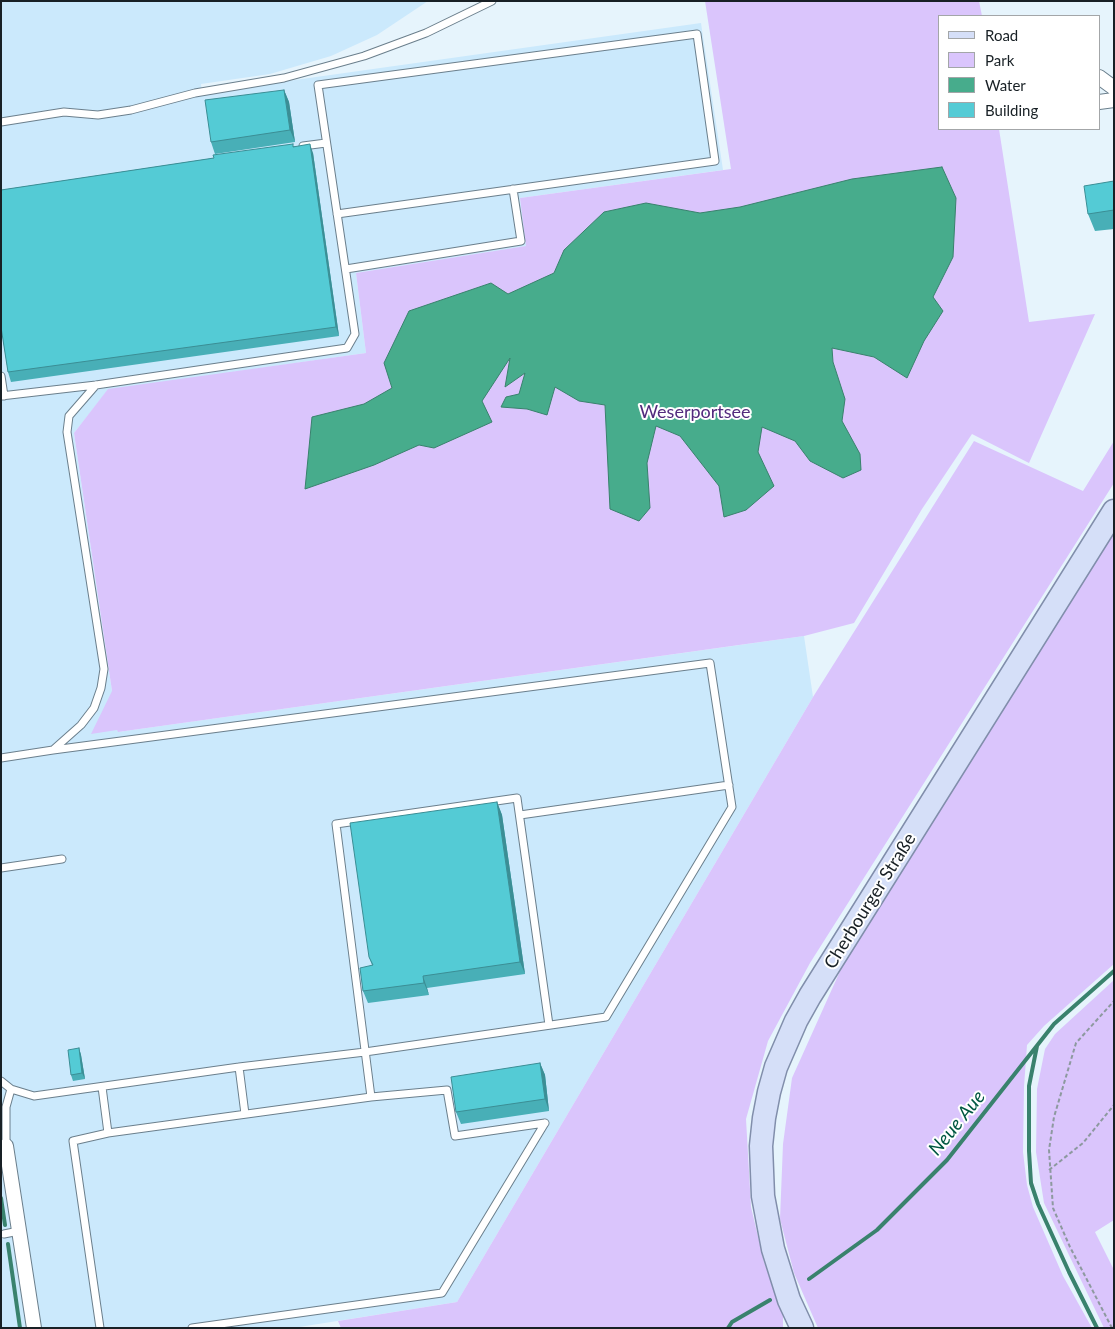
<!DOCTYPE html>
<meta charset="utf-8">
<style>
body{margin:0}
#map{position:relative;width:1115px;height:1329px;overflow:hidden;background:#e6f4fc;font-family:Lato,sans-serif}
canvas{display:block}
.frame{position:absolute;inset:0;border:2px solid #182025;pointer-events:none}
.legend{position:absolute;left:938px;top:15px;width:162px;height:115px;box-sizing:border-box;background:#fff;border:1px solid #a3a6a8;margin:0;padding:6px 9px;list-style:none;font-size:15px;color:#182025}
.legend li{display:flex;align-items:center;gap:10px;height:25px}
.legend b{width:25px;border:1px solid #a3a6a8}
</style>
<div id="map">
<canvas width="1115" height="1329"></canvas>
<div class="frame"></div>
<ul class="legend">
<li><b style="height:6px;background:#d5dff8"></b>Road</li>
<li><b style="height:14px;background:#dac5fc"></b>Park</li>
<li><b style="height:14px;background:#47ac8c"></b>Water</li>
<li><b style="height:14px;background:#54cbd5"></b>Building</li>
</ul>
</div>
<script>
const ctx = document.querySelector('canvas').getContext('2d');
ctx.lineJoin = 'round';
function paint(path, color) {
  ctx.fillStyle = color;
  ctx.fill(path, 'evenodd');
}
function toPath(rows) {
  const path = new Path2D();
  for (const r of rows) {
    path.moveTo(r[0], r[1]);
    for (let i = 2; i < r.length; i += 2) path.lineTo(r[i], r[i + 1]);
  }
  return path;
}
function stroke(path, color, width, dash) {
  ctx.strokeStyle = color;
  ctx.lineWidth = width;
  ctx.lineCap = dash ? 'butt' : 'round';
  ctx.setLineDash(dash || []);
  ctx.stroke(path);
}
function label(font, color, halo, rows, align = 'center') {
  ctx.font = font + ' Lato,sans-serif';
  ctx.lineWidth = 4;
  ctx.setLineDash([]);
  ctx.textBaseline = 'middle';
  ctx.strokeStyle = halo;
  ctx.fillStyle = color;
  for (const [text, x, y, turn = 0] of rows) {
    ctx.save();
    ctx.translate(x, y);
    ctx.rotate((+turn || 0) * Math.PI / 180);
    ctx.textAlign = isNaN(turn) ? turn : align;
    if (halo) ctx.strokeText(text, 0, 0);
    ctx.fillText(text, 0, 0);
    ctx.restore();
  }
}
paint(toPath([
 [1,1,428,1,377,35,331,56,270,74,201,84,202,93,701,23,723,170,520,198,527,246,356,273,366,353,108,390,74,433,118,732,804,636,813,697,457,1302,293,1328,1,1328]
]), '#cbe9fc');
paint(toPath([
 [705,1,979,1,982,16,939,16,939,129,999,129,1029,322,1095,314,1029,463,972,434,922,509,854,623,804,636,739,645,118,732,117,730,91,734,112,691,74,433,108,389,366,353,356,273,526,246,520,198,731,169],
 [974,441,1083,491,1114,441,1114,483,810,963,768,1041,746,1119,751,1207,764,1262,783,1316,783,1328,341,1328,338,1321,457,1302,813,697],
 [1114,528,1114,964,1044,1026,1027,1045,1024,1087,1023,1152,1027,1185,1033,1207,1063,1276,1092,1328,818,1328,794,1273,780,1219,783,1144,792,1078,841,969],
 [1114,980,1114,1220,1095,1232,1114,1270,1114,1328,1104,1328,1044,1203,1036,1152,1037,1089,1045,1049,1055,1034]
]), '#dac5fc');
const water = toPath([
 [942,167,956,198,953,257,933,297,943,311,924,341,907,378,874,357,832,348,833,362,845,399,842,421,860,454,861,470,843,478,810,461,795,441,762,427,758,452,774,486,746,510,724,517,719,486,680,436,656,426,647,463,650,508,639,521,610,509,605,405,579,401,555,387,547,415,527,409,501,407,506,397,519,394,525,373,505,387,510,358,482,401,492,422,434,448,419,445,374,465,305,489,312,417,364,404,392,388,384,363,409,311,491,283,508,294,554,273,564,250,604,212,646,203,700,213,740,207,852,179,942,167]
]);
paint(water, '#47ac8c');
stroke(water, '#39826d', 1);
stroke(toPath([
 [1037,1046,1029,1086,1029,1151,1031,1183,1038,1204,1069,1272,1097,1328],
 [1,1198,5,1225],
 [8,1244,20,1328],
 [809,1279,877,1230,947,1160,1054,1024,1114,971],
 [728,1328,732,1322,770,1300]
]), '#39826d', 4);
const lane = toPath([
 [1,122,64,112,98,115,131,110,195,93,284,78,364,56,426,33,492,1],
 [303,146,326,143],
 [346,269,521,241,513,189],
 [1,376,4,396],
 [1,396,96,385,347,348,355,334,318,85,697,34,715,161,337,214],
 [54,749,81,725,94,708,101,688,104,669,67,432,69,416,96,385],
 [1,758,53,750,710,663,732,807,606,1017,365,1052,239,1067,34,1096,11,1089,1,1081],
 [520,815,729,785],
 [1,868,62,859],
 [239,1067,245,1114],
 [545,1123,455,1136,447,1090,371,1097,336,824,517,798,549,1025],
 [108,1133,371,1097],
 [6,1146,6,1107,11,1089],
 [4,1234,19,1231],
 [100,1328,73,1141,108,1133,102,1087],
 [192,1328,442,1293,545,1123]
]);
const street = toPath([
 [1099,77,1114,88],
 [1099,102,1114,100],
 [6,1146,34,1328]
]);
const primary = toPath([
 [802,1328,789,1300,773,1249,763,1196,761,1146,764,1118,769,1092,776,1067,796,1021,810,996,1114,511]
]);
stroke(lane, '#6b7f8c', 9);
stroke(street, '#6b7f8c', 16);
stroke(primary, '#818eab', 25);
stroke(toPath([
 [1049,1170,1083,1143,1114,1105],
 [1112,1328,1070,1247,1053,1208,1049,1150,1054,1117,1076,1043,1114,1001]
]), '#8d999f', 2, [4, 2.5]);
stroke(lane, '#fff', 7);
stroke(street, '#fff', 14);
stroke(primary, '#d5dff8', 22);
paint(toPath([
 [284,90,289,102,295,142,215,154,211,142],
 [294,146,313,153,339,336,11,382,8,372,2,332,1,332,1,190],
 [1114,181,1114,229,1095,231,1088,214],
 [497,802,502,815,525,974,427,988,429,995,368,1003,363,991,372,965,369,957],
 [79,1048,81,1055,85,1079,73,1081,71,1075],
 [540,1063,545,1075,549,1111,461,1124,456,1112]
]), '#48afb7');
paint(toPath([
 [284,90,289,102,295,142,290,130],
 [310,144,313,153,339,336,336,327],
 [497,802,502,815,525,974,520,962],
 [423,976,427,988,429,995,424,983],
 [79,1048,81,1055,85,1079,82,1073],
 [540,1063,545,1075,549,1111,545,1099]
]), '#3b8e95');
const building = toPath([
 [284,90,290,130,211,142,205,100,284,90],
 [293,144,293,147,310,144,336,327,8,372,1,327,1,190,214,158,213,155,293,144],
 [1114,181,1114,210,1088,214,1084,186,1114,181],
 [497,802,520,962,423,976,424,983,363,991,360,968,373,965,369,957,350,823,497,802],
 [79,1048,82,1073,71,1075,68,1050,79,1048],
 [540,1063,545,1099,456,1112,451,1077,540,1063]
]);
paint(building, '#54cbd5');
stroke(building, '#3b8e95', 1);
label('18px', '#522a7d', '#fff', [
 ["Weserportsee",695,412]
]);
label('18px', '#182025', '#fff', [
 ["Cherbourger Straße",870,901,-58]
]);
label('italic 19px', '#005742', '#fff', [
 ["Neue Aue",957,1123,-51]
]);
</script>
